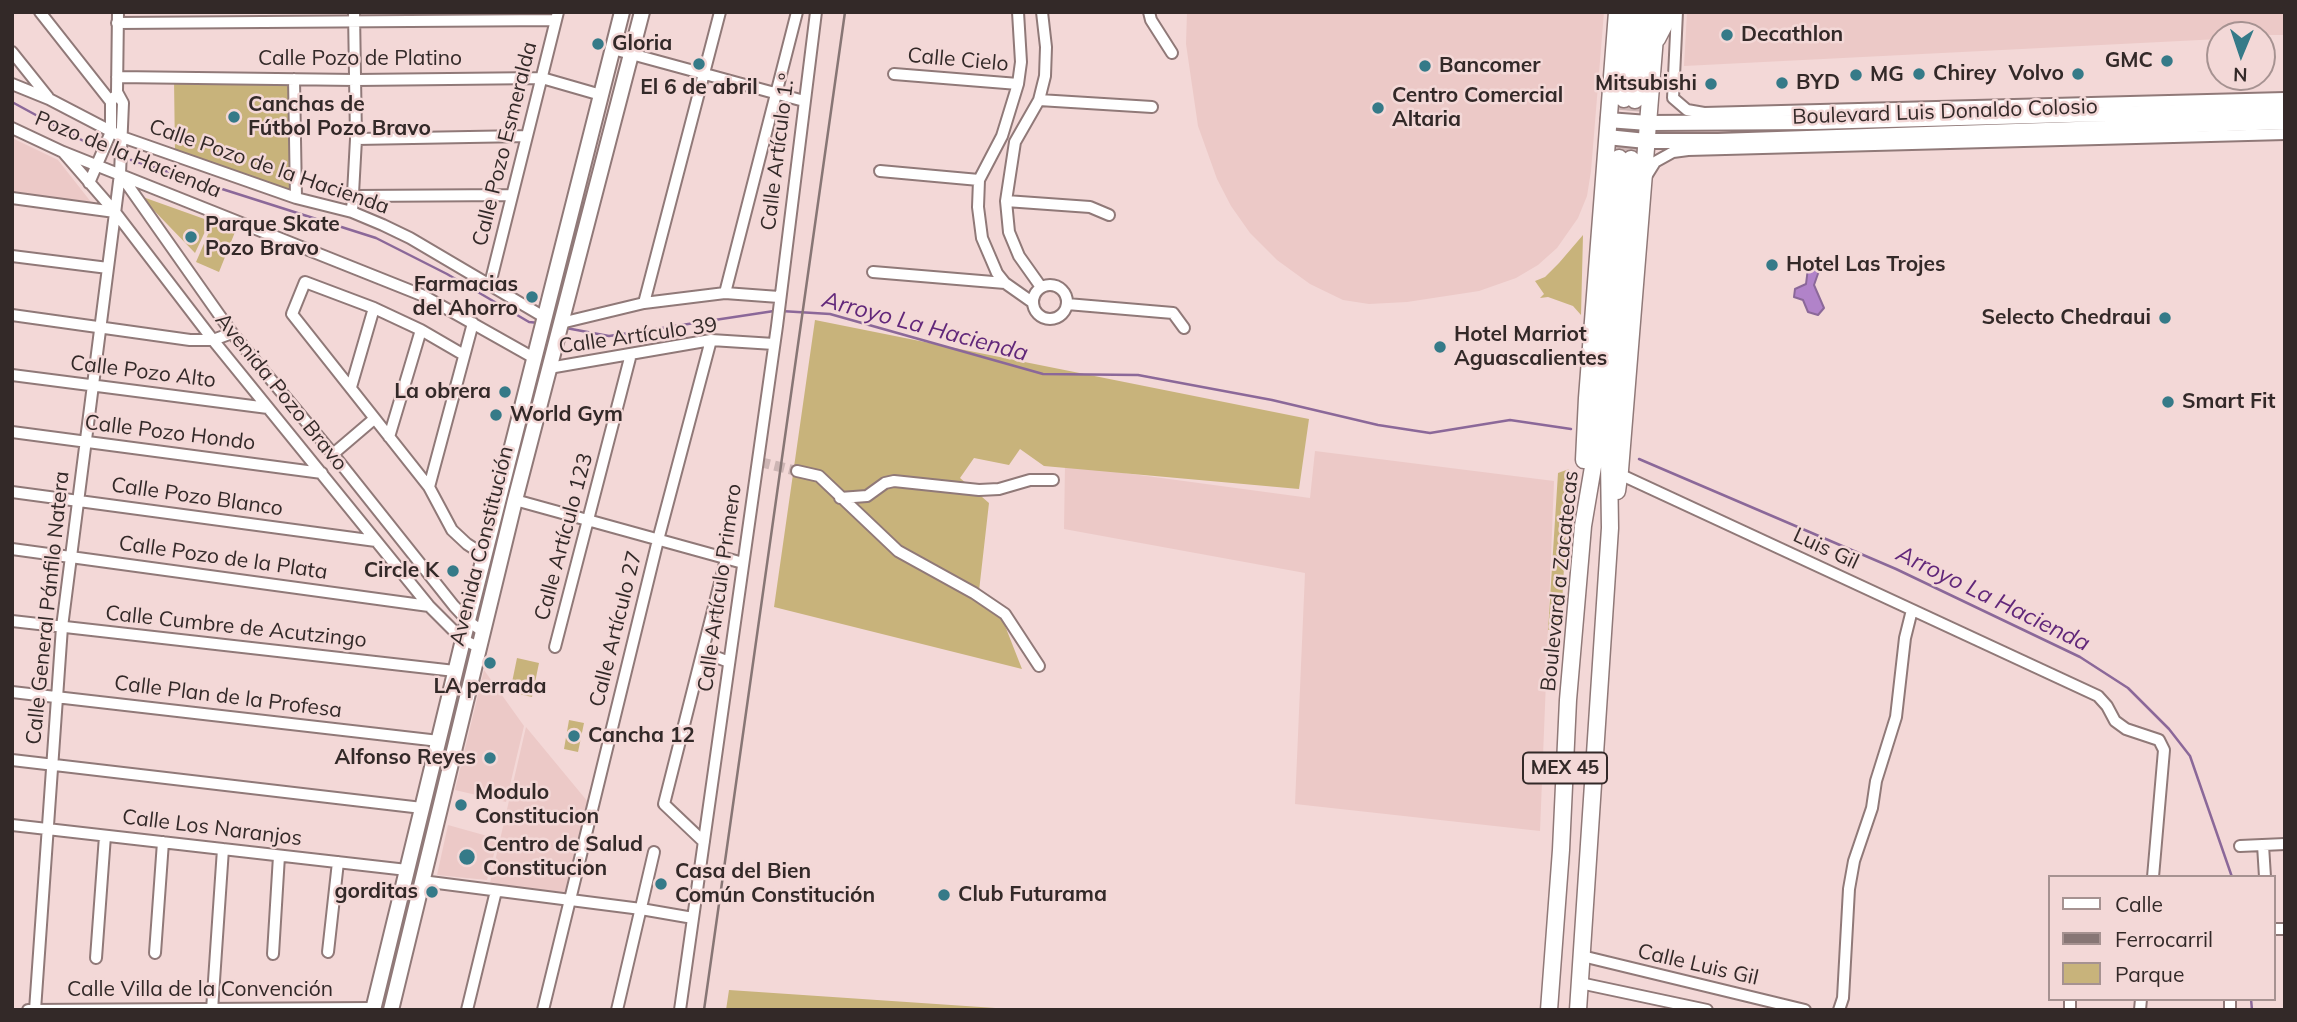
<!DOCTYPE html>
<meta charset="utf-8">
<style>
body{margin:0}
#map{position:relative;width:2297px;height:1022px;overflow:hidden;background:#f3d8d7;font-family:Mulish,sans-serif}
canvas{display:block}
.frame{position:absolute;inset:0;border:14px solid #332928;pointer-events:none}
.legend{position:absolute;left:2048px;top:875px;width:228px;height:126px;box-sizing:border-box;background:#f3d8d7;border:2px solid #a69291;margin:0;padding:9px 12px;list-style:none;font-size:21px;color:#332928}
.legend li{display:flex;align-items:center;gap:14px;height:35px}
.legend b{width:35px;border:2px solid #a69291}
.north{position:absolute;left:2206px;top:21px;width:70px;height:70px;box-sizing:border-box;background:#f3d8d7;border:2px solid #a69291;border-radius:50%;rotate:182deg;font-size:19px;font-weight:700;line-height:28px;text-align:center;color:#332928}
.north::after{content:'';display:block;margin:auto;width:24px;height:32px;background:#357a88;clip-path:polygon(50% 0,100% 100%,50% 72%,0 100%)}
</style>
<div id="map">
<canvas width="2297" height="1022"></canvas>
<div class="frame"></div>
<ul class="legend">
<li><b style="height:9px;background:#fff"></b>Calle</li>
<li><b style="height:9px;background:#877675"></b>Ferrocarril</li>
<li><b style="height:19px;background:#c8b37b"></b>Parque</li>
</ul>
<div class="north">N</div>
</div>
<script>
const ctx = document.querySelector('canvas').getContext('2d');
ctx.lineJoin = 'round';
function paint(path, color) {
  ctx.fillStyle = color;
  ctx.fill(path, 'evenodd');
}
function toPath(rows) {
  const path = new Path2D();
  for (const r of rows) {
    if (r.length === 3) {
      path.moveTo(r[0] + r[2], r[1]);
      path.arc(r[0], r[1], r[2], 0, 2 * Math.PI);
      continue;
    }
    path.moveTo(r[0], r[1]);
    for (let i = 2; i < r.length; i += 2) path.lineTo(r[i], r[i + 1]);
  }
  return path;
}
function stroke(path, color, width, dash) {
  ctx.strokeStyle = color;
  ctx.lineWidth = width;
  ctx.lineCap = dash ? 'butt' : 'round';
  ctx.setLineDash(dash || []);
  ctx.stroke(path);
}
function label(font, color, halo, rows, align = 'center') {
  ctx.font = font + ' Mulish,sans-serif';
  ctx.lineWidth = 5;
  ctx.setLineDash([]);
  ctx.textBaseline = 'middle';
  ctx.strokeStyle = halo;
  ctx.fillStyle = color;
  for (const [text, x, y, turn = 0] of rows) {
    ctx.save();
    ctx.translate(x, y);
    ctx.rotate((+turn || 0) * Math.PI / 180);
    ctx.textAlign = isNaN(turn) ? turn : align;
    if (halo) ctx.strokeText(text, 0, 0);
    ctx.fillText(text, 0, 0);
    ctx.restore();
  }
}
paint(toPath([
 [1187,12,1604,12,1591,171,1587,196,1578,218,1557,248,1538,265,1516,278,1479,291,1407,302,1369,304,1343,300,1310,284,1277,260,1250,233,1231,206,1217,179,1198,126,1186,44],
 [1687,12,2285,12,2285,35,2220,35,2220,39,1684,66],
 [12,138,58,160,91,202,12,192],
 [1315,451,1554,481,1540,831,1295,804,1305,573,1064,529,1065,465,1310,498],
 [484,670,524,726,506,802,455,790],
 [526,727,588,802,567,895,490,883],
 [448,825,498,839,487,880,437,875]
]), '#ecc9c7');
paint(toPath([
 [174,79,294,80,296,197,175,154],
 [140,196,210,221,195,253],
 [213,223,235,232,219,272,196,262],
 [1583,235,1581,315,1573,306,1548,297,1540,298,1544,294,1535,281,1545,277,1559,263],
 [815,320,1309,419,1299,489,1044,466,1020,449,1009,465,974,458,960,478,989,503,979,591,1002,618,1022,669,774,607],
 [1569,469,1561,625,1548,630,1558,473],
 [517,658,539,663,532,697,510,692],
 [569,720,584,723,578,752,564,749],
 [729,990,1025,1010,726,1010]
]), '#c8b37b');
const water = toPath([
 [1815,265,1820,268,1814,285,1824,308,1818,315,1808,312,1803,300,1794,297,1795,289,1806,284,1808,268,1815,265]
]);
paint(water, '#b183c9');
stroke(water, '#8b6899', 2);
stroke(toPath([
 [12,102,89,144],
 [131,160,376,238,447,274,529,322,539,323],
 [781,311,830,314,1043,374,1138,375,1272,400,1378,425,1430,433,1510,420,1571,429],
 [566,328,609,336,774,311],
 [1639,459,1896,569,2080,657,2128,688,2169,729,2190,756,2232,877],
 [2251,999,2252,1010]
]), '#8b6899', 2.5);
stroke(toPath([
 [760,462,797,471]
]), '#cdb5b4', 10, [10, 5]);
stroke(toPath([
 [1619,158,1624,99],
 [1631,159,1635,100]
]), '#cdb5b4', 16, [16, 8]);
const minor = toPath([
 [40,12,111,102],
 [1018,12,1021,62,1018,84,1002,136,979,180,978,207,982,238,997,273,1005,283,1032,302],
 [1149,12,1151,20,1172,53],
 [1677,12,1673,98,1687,110,1704,113,2285,98],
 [117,23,556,20],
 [613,49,804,101],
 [12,52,48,97],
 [894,74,1018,84],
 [117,77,356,80,542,78,601,95],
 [294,79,296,198],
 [12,84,49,99,122,137,296,198,352,212,383,225,410,238,544,317],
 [1039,100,1152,107],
 [12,128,63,152,424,296,534,358],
 [356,139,526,136],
 [63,152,115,212,213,340,429,606,463,640,479,647],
 [880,171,979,180],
 [120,174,232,333,333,454,454,606,468,621,482,631],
 [1645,178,1655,162,1673,152,1688,150,2285,134],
 [89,183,111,132,111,102,114,97],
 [354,196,511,195],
 [12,198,115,212],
 [1006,201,1090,207,1109,215],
 [352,212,356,139,354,12],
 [12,256,108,268],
 [873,272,1005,283],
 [490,284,558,12],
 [1050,302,17],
 [1041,287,1019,256,1009,232,1006,201,1015,142,1039,100,1045,76,1046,47,1042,12],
 [725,293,797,12],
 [644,303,720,12],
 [1067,304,1173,313,1184,328],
 [12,315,190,340,213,340,232,333],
 [561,323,644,303,725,293,779,297],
 [464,355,421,330,374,308,305,282,292,314,429,487,452,530,467,544,484,555],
 [549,368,711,340,774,344],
 [12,375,268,408],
 [351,387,374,308],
 [12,432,322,473],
 [389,437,421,330],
 [333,454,374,419],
 [797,471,819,476,898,551,974,593,1005,614,1039,666],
 [1615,472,2098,696,2107,706,2115,721,2126,729,2159,740,2164,750,2153,877],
 [429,487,473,323],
 [12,492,376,541],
 [840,498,867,496,885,483,894,481,979,490,999,489,1030,480,1053,480],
 [515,500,743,563],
 [12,549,429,606],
 [12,621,455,671],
 [555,647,631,354],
 [703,652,729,662],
 [12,692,439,741],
 [12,760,422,808],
 [12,825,407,870],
 [704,842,664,804,726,559],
 [2263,845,2265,877],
 [2240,846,2285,844],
 [422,881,641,909,693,918],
 [2274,929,2285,929],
 [328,952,338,862],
 [155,953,163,842],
 [273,954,279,856],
 [1582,956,1805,1010],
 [96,958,105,836],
 [1580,983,1707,1010],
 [2230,999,2230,1010],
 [28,1010,374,1008],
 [35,1010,62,627,120,174,123,103,117,92,118,12],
 [212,1010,223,849],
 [467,1010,496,891],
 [543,1010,658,540,711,340],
 [617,1010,654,852],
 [680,1010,777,326,816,12],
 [1839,1010,1843,998,1849,889,1854,861,1872,808,1876,781,1896,717,1905,638,1912,610],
 [2070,1010,2070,999],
 [2140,1010,2141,999]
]);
const secondary = toPath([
 [1608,120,1648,123,1816,122,2285,109],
 [1607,137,1646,141,1718,141,2285,122],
 [373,1010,463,640,622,12],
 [391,1010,515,500,642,12]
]);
const primary = toPath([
 [1657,39,1671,12],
 [1624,99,1631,12],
 [1635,100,1642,12],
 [1584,460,1587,398,1617,12],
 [1617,491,1620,470,1657,12],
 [1549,1010,1561,850,1568,700,1583,526,1594,461,1603,376,1619,158],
 [1578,1010,1610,528,1609,462,1631,159]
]);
stroke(minor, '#907978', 14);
stroke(secondary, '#907978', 18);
stroke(primary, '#907978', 19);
stroke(minor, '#fff', 10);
stroke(secondary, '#fff', 14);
stroke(primary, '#fff', 16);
stroke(toPath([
 [704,1010,845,12]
]), '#877675', 2.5);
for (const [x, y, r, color] of [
 [1727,35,7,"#357a88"],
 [598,44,7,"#357a88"],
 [2167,61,7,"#357a88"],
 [699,64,7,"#357a88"],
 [1425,66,7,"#357a88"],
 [1919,74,7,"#357a88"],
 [2078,74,7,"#357a88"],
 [1856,75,7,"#357a88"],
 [1782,83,7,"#357a88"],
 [1711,84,7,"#357a88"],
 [1378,108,7,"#357a88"],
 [234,117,7,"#357a88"],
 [191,237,7,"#357a88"],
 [1772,265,7,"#357a88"],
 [532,297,7,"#357a88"],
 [2165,318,7,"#357a88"],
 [1440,347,7,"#357a88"],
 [505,392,7,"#357a88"],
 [2168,402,7,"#357a88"],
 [496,415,7,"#357a88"],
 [453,571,7,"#357a88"],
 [490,663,7,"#357a88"],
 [574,736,7,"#357a88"],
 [490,758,7,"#357a88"],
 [461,805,7,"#357a88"],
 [467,857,9,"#357a88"],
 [661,884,7,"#357a88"],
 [432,892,7,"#357a88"],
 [944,895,7,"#357a88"]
]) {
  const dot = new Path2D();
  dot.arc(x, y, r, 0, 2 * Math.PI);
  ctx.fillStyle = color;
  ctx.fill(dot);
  stroke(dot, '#f3d8d7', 2.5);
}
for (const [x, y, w] of [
 [1565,768,84]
]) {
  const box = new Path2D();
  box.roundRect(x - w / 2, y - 15.5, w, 31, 5);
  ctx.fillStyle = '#f3d8d7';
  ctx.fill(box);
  stroke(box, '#332928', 2);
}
label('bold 19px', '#332928', null, [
 ["MEX 45",1565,768]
]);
label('bold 21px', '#332928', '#f3d8d7', [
 ["Decathlon",1741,35],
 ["Gloria",612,44],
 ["GMC",2153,61,"right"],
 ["Bancomer",1439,66],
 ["Chirey",1933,74],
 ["Volvo",2064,74,"right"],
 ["MG",1870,75],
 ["BYD",1796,83],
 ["Mitsubishi",1697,84,"right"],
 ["El 6 de abril",699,88,"center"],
 ["Centro Comercial",1392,96],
 ["Altaria",1392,120],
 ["Canchas de",248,105],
 ["Fútbol Pozo Bravo",248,129],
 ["Parque Skate",205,225],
 ["Pozo Bravo",205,249],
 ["Hotel Las Trojes",1786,265],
 ["Farmacias",518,285,"right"],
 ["del Ahorro",518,309,"right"],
 ["Selecto Chedraui",2151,318,"right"],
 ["Hotel Marriot",1454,335],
 ["Aguascalientes",1454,359],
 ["La obrera",491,392,"right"],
 ["Smart Fit",2182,402],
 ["World Gym",510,415],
 ["Circle K",439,571,"right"],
 ["LA perrada",490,687,"center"],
 ["Cancha 12",588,736],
 ["Alfonso Reyes",476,758,"right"],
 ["Modulo",475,793],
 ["Constitucion",475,817],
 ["Centro de Salud",483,845],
 ["Constitucion",483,869],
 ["Casa del Bien",675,872],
 ["Común Constitución",675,896],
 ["gorditas",418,892,"right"],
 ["Club Futurama",958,895]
], 'left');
label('21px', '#332928', '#f3d8d7', [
 ["Calle Pozo de Platino",360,59],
 ["Calle Cielo",958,60,5],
 ["Boulevard Luis Donaldo Colosio",1945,112,-2],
 ["Calle Pozo Esmeralda",505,144,-76],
 ["Calle Artículo 1.º",778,152,-83],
 ["Pozo de la Hacienda",128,155,22],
 ["Calle Pozo de la Hacienda",269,167,19],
 ["Calle Artículo 39",638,336,-8],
 ["Calle Pozo Alto",143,372,7],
 ["Avenida Pozo Bravo",281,392,51],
 ["Calle Pozo Hondo",170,433,7],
 ["Calle Pozo Blanco",197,497,8],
 ["Calle Artículo 123",564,537,-75],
 ["Avenida Constitución",482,546,-76],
 ["Luis Gil",1826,549,25],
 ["Calle Pozo de la Plata",223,558,8],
 ["Boulevard a Zacatecas",1560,581,-84],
 ["Calle Artículo Primero",720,588,-82],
 ["Calle General Pánfilo Natera",48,608,-84],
 ["Calle Cumbre de Acutzingo",236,627,6],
 ["Calle Artículo 27",616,629,-76],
 ["Calle Plan de la Profesa",228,697,7],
 ["Calle Los Naranjos",212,828,7],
 ["Calle Luis Gil",1698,965,13],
 ["Calle Villa de la Convención",200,990]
]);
label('italic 23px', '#61277a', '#f3d8d7', [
 ["Arroyo La Hacienda",925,327,15],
 ["Arroyo La Hacienda",1993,599,26]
]);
</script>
